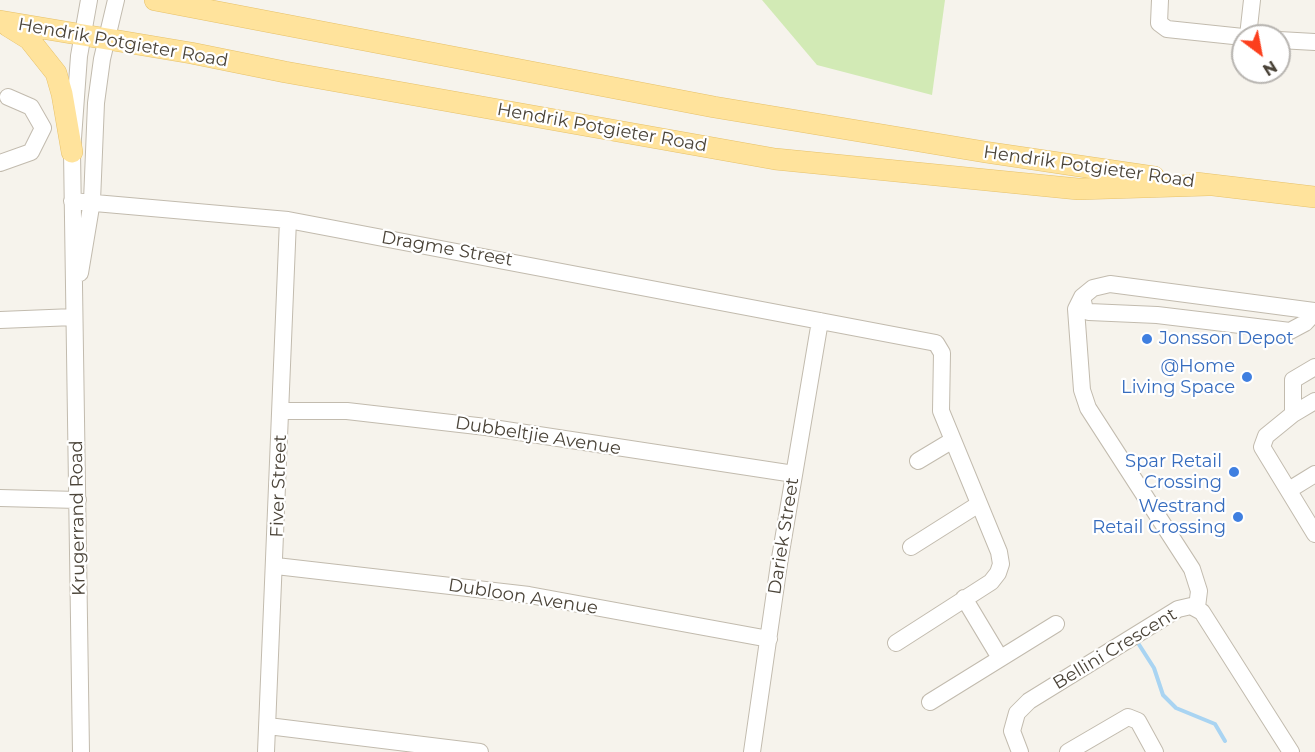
<!DOCTYPE html>
<style>
body{margin:0}
#map{position:relative;width:1315px;height:752px;overflow:hidden;background:#f6f3ec;font-family:Montserrat,sans-serif}
canvas{display:block}
.north{position:absolute;left:1231px;top:24px;width:60px;height:60px;box-sizing:border-box;background:#fff;border:2px solid #b7b4b0;border-radius:50%;rotate:148deg;font-size:16px;font-weight:700;line-height:24px;text-align:center;color:#4b4439}
.north::after{content:'';display:block;margin:auto;width:21px;height:27px;background:#fc3f1d;clip-path:polygon(50% 0,100% 100%,50% 72%,0 100%)}
</style>
<div id="map">
<canvas width="1315" height="752"></canvas>
<div class="north">N</div>
</div>
<script>
const ctx = document.querySelector('canvas').getContext('2d');
ctx.lineJoin = 'round';
function paint(path, color) {
  ctx.fillStyle = color;
  ctx.fill(path, 'evenodd');
}
function toPath(rows) {
  const path = new Path2D();
  for (const r of rows) {
    path.moveTo(r[0], r[1]);
    for (let i = 2; i < r.length; i += 2) path.lineTo(r[i], r[i + 1]);
  }
  return path;
}
function stroke(path, color, width, dash) {
  ctx.strokeStyle = color;
  ctx.lineWidth = width;
  ctx.lineCap = dash ? 'butt' : 'round';
  ctx.setLineDash(dash || []);
  ctx.stroke(path);
}
function label(font, color, halo, rows, align = 'center') {
  ctx.font = font + ' Montserrat,sans-serif';
  ctx.lineWidth = 4.5;
  ctx.setLineDash([]);
  ctx.textBaseline = 'middle';
  ctx.strokeStyle = halo;
  ctx.fillStyle = color;
  for (const [text, x, y, turn = 0] of rows) {
    ctx.save();
    ctx.translate(x, y);
    ctx.rotate((+turn || 0) * Math.PI / 180);
    ctx.textAlign = isNaN(turn) ? turn : align;
    if (halo) ctx.strokeText(text, 0, 0);
    ctx.fillText(text, 0, 0);
    ctx.restore();
  }
}
paint(toPath([
 [762,0,945,0,932,95,817,65]
]), '#d2eab5');
stroke(toPath([
 [1138,643,1154,668,1163,695,1176,708,1215,724,1225,741]
]), '#a9d4f2', 4);
const minor = toPath([
 [1160,0,1159,23,1167,29,1243,37],
 [1248,36,1252,0],
 [1279,40,1315,42],
 [0,163,31,152,43,128,31,107,8,97],
 [72,201,288,220,936,343,942,353,941,411,999,552,1001,564,998,573,991,582,896,643],
 [80,273,92,201,96,103,102,59,116,0],
 [1082,297,1085,310,1089,312,1157,315,1290,331,1305,323,1315,312],
 [0,320,74,317],
 [1315,367,1293,380,1293,414,1266,436,1262,447,1315,534],
 [282,411,347,411,486,427,794,474],
 [1293,414,1315,401],
 [918,461,953,440],
 [1289,490,1315,474],
 [0,498,78,500],
 [911,547,979,504],
 [276,566,529,595,769,639],
 [964,598,1000,658],
 [1197,607,1199,591,1192,569,1088,408,1082,390,1076,309,1082,297,1093,288,1110,284,1315,311],
 [930,702,1056,624],
 [268,726,480,752],
 [81,752,72,152,79,56,89,0],
 [266,752,288,220],
 [752,752,779,564,820,321],
 [1020,752,1012,731,1017,713,1029,701,1178,609,1191,606,1202,612,1291,752],
 [1068,752,1128,717,1138,721,1155,752]
]);
const major = toPath([
 [155,0,714,107,985,152,1154,177],
 [0,21,191,53,285,72,775,159,1078,189,1208,185],
 [8,26,29,39,56,73,62,94,72,152],
 [1196,183,1315,197]
]);
stroke(minor, '#c2bbae', 18);
stroke(major, '#e6c16a', 22);
stroke(minor, '#fff', 16);
stroke(major, '#ffe39c', 21);
for (const [x, y, r, color] of [
 [1147,339,6,"#3f7fe0"],
 [1247,377,6,"#3f7fe0"],
 [1234,472,6,"#3f7fe0"],
 [1238,517,6,"#3f7fe0"]
]) {
  const dot = new Path2D();
  dot.arc(x, y, r, 0, 2 * Math.PI);
  ctx.fillStyle = color;
  ctx.fill(dot);
  stroke(dot, '#fff', 2);
}
label('18px', '#4b4439', '#fff', [
 ["Hendrik Potgieter Road",123,43,10],
 ["Hendrik Potgieter Road",602,128,10],
 ["Hendrik Potgieter Road",1089,167,8],
 ["Dragme Street",447,249,10],
 ["Dubbeltjie Avenue",538,436,9],
 ["Fiver Street",279,486,-88],
 ["Krugerrand Road",78,518,-91],
 ["Dariek Street",784,536,-81],
 ["Dubloon Avenue",523,597,9],
 ["Bellini Crescent",1115,649,-31]
]);
label('18px', '#366cbe', '#fff', [
 ["Jonsson Depot",1159,339,"left"],
 ["@Home",1235,367],
 ["Living Space",1235,388],
 ["Spar Retail",1222,462],
 ["Crossing",1222,483],
 ["Westrand",1226,507],
 ["Retail Crossing",1226,528]
], 'right');
</script>
